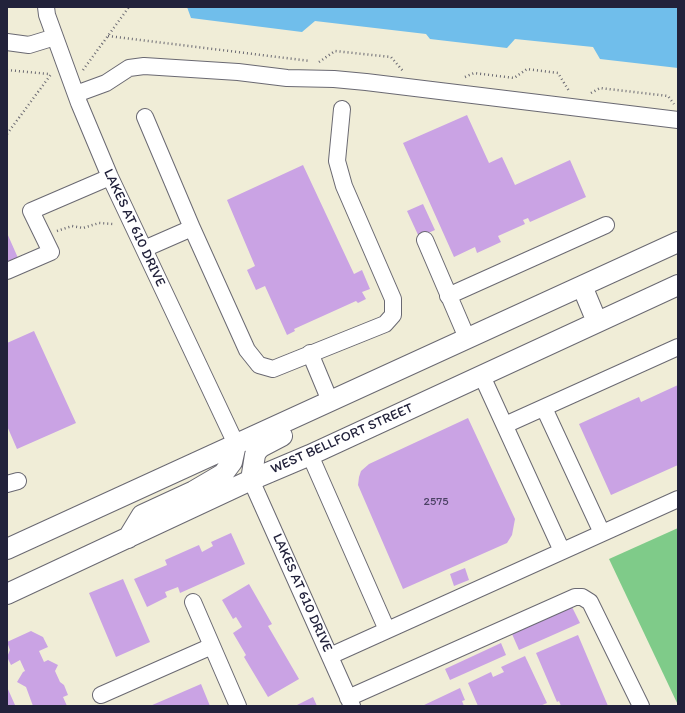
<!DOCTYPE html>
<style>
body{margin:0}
#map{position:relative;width:685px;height:713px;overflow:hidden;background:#f0edd7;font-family:Itim,sans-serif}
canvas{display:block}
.frame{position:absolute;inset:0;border:8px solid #22223b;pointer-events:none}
</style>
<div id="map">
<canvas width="685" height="713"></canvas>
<div class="frame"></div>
</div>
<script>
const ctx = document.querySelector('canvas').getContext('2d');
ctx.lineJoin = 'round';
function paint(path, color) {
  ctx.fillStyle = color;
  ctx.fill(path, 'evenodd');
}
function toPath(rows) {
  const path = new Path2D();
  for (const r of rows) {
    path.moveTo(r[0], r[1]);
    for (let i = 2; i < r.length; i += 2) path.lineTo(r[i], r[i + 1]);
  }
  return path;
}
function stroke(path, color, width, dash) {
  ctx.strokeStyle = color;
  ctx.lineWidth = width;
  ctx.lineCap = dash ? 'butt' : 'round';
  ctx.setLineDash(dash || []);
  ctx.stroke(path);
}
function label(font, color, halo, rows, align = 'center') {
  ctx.font = font + ' Itim,sans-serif';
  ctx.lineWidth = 3.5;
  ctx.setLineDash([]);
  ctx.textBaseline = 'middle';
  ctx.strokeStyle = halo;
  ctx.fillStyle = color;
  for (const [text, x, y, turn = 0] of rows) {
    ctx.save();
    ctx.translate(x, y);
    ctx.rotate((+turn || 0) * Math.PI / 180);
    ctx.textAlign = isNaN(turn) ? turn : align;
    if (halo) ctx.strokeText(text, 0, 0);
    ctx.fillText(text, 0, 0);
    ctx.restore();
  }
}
paint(toPath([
 [678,528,678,705,609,559]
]), '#7fcb89');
paint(toPath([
 [187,7,678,7,678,68,600,59,593,47,515,39,507,48,430,39,426,34,315,21,302,32,191,18]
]), '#70beeb');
paint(toPath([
 [467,115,489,163,502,157,515,185,570,160,586,197,530,222,528,218,523,220,525,224,498,236,501,242,477,253,475,247,454,257,403,143],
 [303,165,354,274,362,270,370,289,362,292,366,299,358,303,356,301,294,329,295,331,287,335,265,286,256,290,247,270,255,266,227,200],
 [423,204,435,230,419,237,407,211],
 [7,233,18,258,7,263],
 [34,331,76,423,17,449,7,426,7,343],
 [678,385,678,465,611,495,579,424,639,397,641,402],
 [468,418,515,519,512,535,507,543,403,589,358,485,359,477,361,471,369,464],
 [231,533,245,564,180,593,178,587,165,592,167,597,147,607,134,579,167,565,165,560,199,545,202,552,213,546,211,542],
 [465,568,469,580,454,586,450,574],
 [123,579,150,642,116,657,89,593],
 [249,584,272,624,268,626,299,679,268,697,244,657,246,655,233,633,242,627,236,617,233,619,222,600],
 [572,607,580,623,519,650,512,634],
 [31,631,43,637,48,647,39,651,44,662,48,660,58,665,55,671,60,682,64,685,68,695,63,697,67,706,33,706,26,687,17,682,23,672,25,671,20,660,11,665,7,657,10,650,7,642],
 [578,635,608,706,561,706,559,701,557,702,536,653],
 [501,643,506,655,450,680,445,669],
 [525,656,547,703,540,706,478,706,468,683,491,672,493,677,504,672,501,667],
 [201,684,210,706,150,706],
 [7,687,15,705,13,706,7,706],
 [460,688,465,700,462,701,464,706,422,706],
 [313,697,317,706,295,706]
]), '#caa3e4');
const minor = toPath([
 [46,7,47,15,79,103,110,177,236,444],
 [7,42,29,45,55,37],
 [76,94,106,83,129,68,144,66,238,72,287,78,334,79,366,82,678,120],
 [192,228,247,350,259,365,273,369,385,324,393,315,393,299,344,186,337,161,342,109],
 [425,240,467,338],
 [144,249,192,228,145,117],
 [7,271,51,252,31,211,110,177],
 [448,296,606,225],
 [310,353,330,401],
 [482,376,562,551],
 [544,408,602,533],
 [505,425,678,347],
 [310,455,387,630],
 [251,480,352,706],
 [7,484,18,481],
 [193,602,238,706],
 [330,656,678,499],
 [101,695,212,646],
 [348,698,575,597,582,597,590,602,641,706]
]);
const major = toPath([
 [582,286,597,322],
 [251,480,255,455,257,451,261,447,282,436],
 [128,538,142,515,194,491,223,474,232,462,236,444],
 [7,549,678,242],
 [7,594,251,480,310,455,678,285]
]);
stroke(minor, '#6a6972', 18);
stroke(major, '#6a6972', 22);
stroke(toPath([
 [108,36,310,61],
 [319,62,335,51,391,57,403,71],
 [7,70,49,74],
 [83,70,129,7],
 [465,77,474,73,514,78,527,69,558,73,569,91],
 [591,93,600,88,668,96,674,104],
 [7,134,52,73],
 [57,231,72,226,83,228,99,223,113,224]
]), '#6a6972', 2.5, [1, 3]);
stroke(minor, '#fff', 16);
stroke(major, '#fff', 20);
label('12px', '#4c4265', null, [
 ["2575",436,502]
]);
label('14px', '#22223b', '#fff', [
 ["LAKES AT 610 DRIVE",134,228,65],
 ["WEST BELLFORT STREET",342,439,-24],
 ["LAKES AT 610 DRIVE",302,593,66]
]);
</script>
